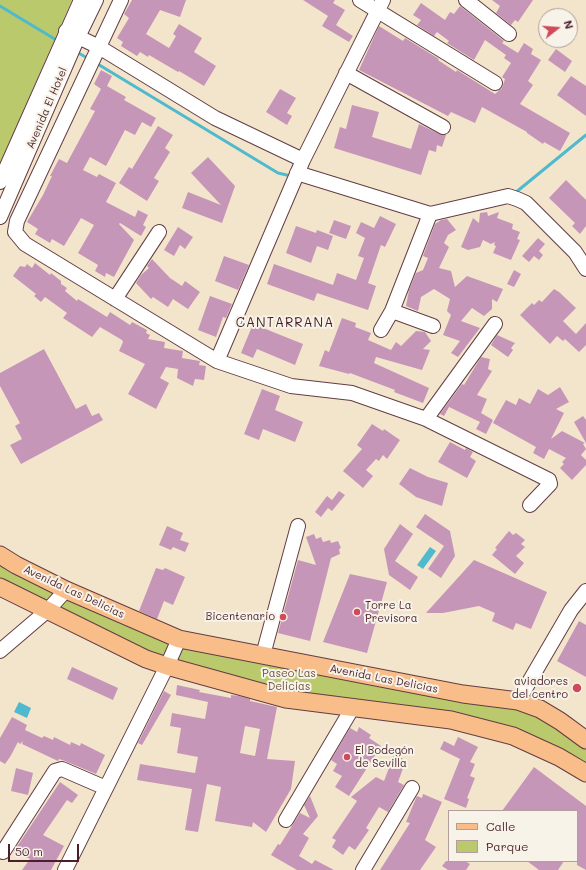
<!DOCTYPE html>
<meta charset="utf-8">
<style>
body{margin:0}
#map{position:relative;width:586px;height:870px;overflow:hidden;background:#f3e5cc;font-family:Mali,sans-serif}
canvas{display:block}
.legend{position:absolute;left:448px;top:810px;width:130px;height:52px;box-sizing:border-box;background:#f7f3e8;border:1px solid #b29e9c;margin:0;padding:5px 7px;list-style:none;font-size:12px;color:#4a1f2b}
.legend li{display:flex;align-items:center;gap:8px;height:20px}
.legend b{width:20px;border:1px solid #b29e9c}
.north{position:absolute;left:538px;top:8px;width:40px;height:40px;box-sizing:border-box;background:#f7f3e8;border:1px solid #b29e9c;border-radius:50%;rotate:73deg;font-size:11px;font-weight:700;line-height:16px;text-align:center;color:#4a1f2b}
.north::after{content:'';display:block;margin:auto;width:14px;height:18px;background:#d1495b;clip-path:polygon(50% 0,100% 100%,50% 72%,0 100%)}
.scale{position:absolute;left:8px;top:844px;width:71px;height:18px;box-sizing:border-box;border:2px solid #4a1f2b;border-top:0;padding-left:5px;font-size:12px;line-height:14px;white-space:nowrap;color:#4a1f2b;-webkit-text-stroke:3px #f7f3e8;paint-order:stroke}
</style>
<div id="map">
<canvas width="586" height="870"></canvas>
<ul class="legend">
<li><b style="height:5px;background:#f8bd89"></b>Calle</li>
<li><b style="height:11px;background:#b9c96c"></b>Parque</li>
</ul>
<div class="north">N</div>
<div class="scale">50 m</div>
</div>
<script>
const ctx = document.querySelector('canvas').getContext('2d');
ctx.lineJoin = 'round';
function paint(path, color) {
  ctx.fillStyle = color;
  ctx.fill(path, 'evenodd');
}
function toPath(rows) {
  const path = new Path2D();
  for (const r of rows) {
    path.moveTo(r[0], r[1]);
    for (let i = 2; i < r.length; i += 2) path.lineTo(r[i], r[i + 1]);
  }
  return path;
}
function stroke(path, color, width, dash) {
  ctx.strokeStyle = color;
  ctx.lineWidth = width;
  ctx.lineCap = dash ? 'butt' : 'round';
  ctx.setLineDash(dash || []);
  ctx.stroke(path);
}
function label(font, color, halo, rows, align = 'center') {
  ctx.font = font + ' Mali,sans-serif';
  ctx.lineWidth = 4;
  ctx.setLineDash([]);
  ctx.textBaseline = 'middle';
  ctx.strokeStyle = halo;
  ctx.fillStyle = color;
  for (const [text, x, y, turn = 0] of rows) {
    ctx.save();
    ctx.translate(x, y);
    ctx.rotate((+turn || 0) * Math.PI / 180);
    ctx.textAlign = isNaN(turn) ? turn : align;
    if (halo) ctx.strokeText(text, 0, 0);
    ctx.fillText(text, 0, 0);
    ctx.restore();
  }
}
paint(toPath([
 [0,0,72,0,0,164],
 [0,555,179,639,518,701,586,740,586,775,513,736,286,699,167,666,0,587]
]), '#b9c96c');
paint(toPath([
 [430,547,436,551,423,569,417,565],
 [19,702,31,708,27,718,14,712]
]), '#50b9cd');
stroke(toPath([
 [0,6,58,41],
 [75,51,89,59],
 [96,63,278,173,291,176],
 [515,193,586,135]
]), '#50b9cd', 3);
paint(toPath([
 [132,0,186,0,180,17,160,10,146,34,169,48,176,36,173,34,179,24,202,38,194,52,216,66,204,86,179,71,178,72,149,55,148,57,140,52,137,56,121,46,123,42,117,38,129,18,124,14],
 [303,0,335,0,333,3,345,10,336,25,353,36,349,42,322,26,328,16],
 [492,0,533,0,518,22,515,20,511,25,496,13,500,6],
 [421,3,445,20,450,12,454,14,460,6,504,41,502,43,518,53,524,43,533,49,531,54,541,60,528,81,533,85,520,104,570,133,560,151,544,142,543,144,527,133,527,132,482,107,475,123,451,112,448,116,359,70,379,26,403,41,405,38,439,59,438,60,456,72,457,70,495,94,502,88,505,79,502,77,511,63,504,58,506,55,485,40,474,60,447,43,449,41,437,32,434,36,417,25,421,20,413,15],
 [556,49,572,61,565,72,548,60],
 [101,70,112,76,107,86,126,97,124,100,156,118,151,127,142,122,135,135,125,130,106,166,90,157,83,170,97,177,99,174,116,183,106,202,135,217,138,210,148,215,143,225,146,227,141,236,120,223,119,224,134,240,114,277,106,273,105,277,95,271,98,265,78,253,94,225,81,218,64,246,52,239,50,243,35,234,38,229,27,222,43,195,52,176,50,176,59,159,67,163,95,111,90,109,101,89,94,84],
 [571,76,586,86,586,116,557,95],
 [280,89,296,98,287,113,292,116,287,125,266,112],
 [352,105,379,112,372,137,411,149,419,124,439,134,446,135,442,147,437,145,436,152,429,150,421,175,334,148,340,127,346,129],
 [158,126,173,135,165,148,170,152,154,178,159,181,147,201,119,183,129,167,132,169],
 [208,157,235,186,222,223,182,208,188,192,221,205,191,173],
 [566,180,586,200,586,226,580,234,572,226,575,223,549,198],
 [487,212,488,216,499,212,497,218,513,224,512,229,520,232,517,239,520,240,511,260,493,253,496,246,494,245,495,242,491,244,483,240,480,247,468,250,461,247,473,218,479,223,480,213],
 [380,216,396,224,385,247,381,245,368,283,376,286,368,310,317,293,314,301,267,284,274,264,333,285,337,273,356,280,364,258,358,256,365,238,356,233,361,222,374,228],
 [447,219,456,230,448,235,444,243,449,247,439,268,451,271,455,287,467,276,503,289,497,302,492,299,492,309,484,316,472,308,461,321,480,328,458,357,451,353,460,341,443,335,451,315,447,311,450,299,434,289,421,297,418,311,406,306,409,290,416,273,423,270,428,258,423,256,435,224,441,220],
 [334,220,351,226,346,239,329,233],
 [296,226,316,233,317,230,333,236,328,250,317,246,311,263,286,253],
 [178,227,193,237,185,249,180,245,174,256,164,250],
 [538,238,545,244,539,251,543,255,539,260,534,256,529,262,522,256],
 [224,256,249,265,238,290,215,281],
 [152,259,170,278,182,286,185,281,200,292,188,309,173,299,168,307,153,297,151,299,136,283,141,275,149,268,147,266],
 [35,263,50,275,51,273,61,281,61,284,67,288,65,291,77,301,78,299,107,317,110,312,130,325,132,322,147,330,146,333,150,335,148,339,165,342,164,348,183,351,182,358,200,361,199,365,206,366,204,380,195,379,193,386,177,378,178,369,166,367,160,378,169,383,156,409,128,394,145,364,119,351,123,342,122,340,100,327,92,337,63,318,67,313,45,297,41,302,34,296,36,294,13,276,20,266,25,267,27,264,32,268],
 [514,270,521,274,514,287,507,284],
 [554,289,559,292,576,308,563,321,576,334,586,323,586,345,579,352,565,339,563,341,557,336,550,344,520,315,532,303,534,305,539,300,542,302],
 [210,296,232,304,226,318,223,317,216,337,198,330],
 [342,318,356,323,355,327,371,333,368,340,391,350,396,342,401,346,416,331,425,332,431,341,423,349,430,350,422,370,376,357,374,363,429,388,423,403,394,392,395,390,350,373,349,374,319,366,325,350,329,352],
 [253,324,303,344,295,365,257,349,253,358,241,353],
 [497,335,515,343,511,348,513,350,508,357,491,345],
 [44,349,76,409,86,404,92,416,99,413,103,420,21,464,10,445,22,439,15,426,20,423,0,386,0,373],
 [481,357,490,359,488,369,492,371,477,395,487,399,481,413,493,420,486,434,476,429,480,422,449,407,444,416,440,414,462,384,464,385],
 [560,387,569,402,556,409,564,413,551,439,562,431,585,443,583,444,586,449,581,455,586,460,586,465,572,480,560,468,564,464,562,462,566,458,549,449,544,459,533,453,536,447,493,423,506,400,516,405,519,398,530,404,538,389,548,395],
 [262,389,280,396,275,410,303,422,295,442,263,429,259,440,244,434],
 [583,416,586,420,586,443,574,422],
 [372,424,383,431,384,429,400,440,387,459,383,455,379,461,376,459,366,470,373,476,363,488,343,471,362,449,357,445],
 [450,442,465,450,466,448,473,452,470,457,476,461,467,478,438,462],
 [410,468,428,477,448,483,442,506,416,497,399,484],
 [339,491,345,495,332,511,328,508,321,517,315,512,327,496,332,500],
 [425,514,450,531,455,556,441,578,428,569,444,546,416,527],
 [400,524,413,534,395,561,418,577,410,590,389,575,384,549],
 [167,526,183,533,180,540,189,543,185,552,173,547,171,550,159,545],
 [509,531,513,535,516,533,525,540,521,544,525,547,516,556,524,563,515,574,492,555,497,549,495,548],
 [314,534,316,539,321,537,323,542,330,540,331,543,338,541,341,548,339,549,340,554,331,558,310,641,278,633,298,560,316,565,306,537],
 [474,560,547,592,531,629,516,623,513,630,492,621,495,613,479,606,443,613,426,613],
 [156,568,163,570,165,568,185,577,173,605,164,601,157,619,139,611],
 [350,574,387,582,367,653,323,642],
 [579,621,586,625,586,677,557,661],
 [72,667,118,688,113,700,67,679],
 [177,685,200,690,199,692,231,698,231,695,239,696,250,699,250,701,277,707,267,759,295,761,291,789,266,832,253,822,252,827,215,821,221,787,207,784,198,832,185,830,192,789,137,780,140,764,195,773,198,757,177,753,181,728,170,726,172,713,205,719,208,702,176,695],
 [245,726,260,729,255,756,240,753],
 [164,691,171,695,142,745,138,743],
 [12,717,27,725,25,730,42,738,44,736,53,740,54,737,70,745,71,742,80,746,81,743,105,755,96,774,65,761,59,759,58,761,22,744,23,741,20,744,18,742,10,757,5,764,0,761,0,738],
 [359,727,371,735,369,738,381,746,349,796,335,787,342,776,333,771,337,764,331,760,350,728,357,732],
 [458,737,478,747,470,762,475,764,470,776,475,778,467,798,469,799,466,808,444,799,460,759,440,749,444,741,454,746],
 [394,755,406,760,398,782,404,785,388,812,379,807,366,828,369,830,355,850,349,846,343,855,332,847,336,840,332,838,357,801,351,797,376,777,384,781],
 [534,767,586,806,586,870,577,865,577,811,502,811],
 [16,768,33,773,28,795,11,791],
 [60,782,78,795,72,803,67,800,43,835,64,846,51,870,22,870,30,859,14,851],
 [423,794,442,802,425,840,436,847,420,870,380,870,410,823,406,822,416,798,417,796,422,798],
 [310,796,318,816,303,834,309,838,299,856,312,864,315,860,334,870,297,870,271,855,278,844,280,845,300,813,310,818,304,805],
 [446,861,465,861,470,864,466,870,448,870,442,866],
 [527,861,564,861,558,870,539,870]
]), '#c696b8');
const minor = toPath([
 [121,0,17,221,15,232,25,244,217,361,291,386,352,393,426,419,549,480,550,484,530,505],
 [360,0,495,83],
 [466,0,509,34],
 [66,31,99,47,215,118,303,160],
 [346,73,443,127],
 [297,173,430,214,508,196,517,199,526,203,575,252,586,269],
 [0,182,81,0],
 [0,217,78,37,96,0],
 [115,299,159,232],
 [392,311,433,326],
 [381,330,392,311,430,214],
 [217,361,303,160,383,0],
 [426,419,495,324],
 [0,651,48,610,66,590],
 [263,655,298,526],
 [518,701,571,610,586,591],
 [286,820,353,707],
 [3,852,55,771,62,769,106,788],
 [65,870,167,666,179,639],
 [363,870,412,788]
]);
const major = toPath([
 [0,555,16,565,66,590,179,639,463,694,518,701,540,709,560,721,586,740],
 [0,587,146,659,167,666,286,699,451,720,513,736,559,757,586,773]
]);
stroke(minor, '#633d43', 16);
stroke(major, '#633d43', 19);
stroke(minor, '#fff', 14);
stroke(major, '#f8bd89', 17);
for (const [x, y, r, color] of [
 [357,612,4,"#d1495b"],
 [283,617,4,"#d1495b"],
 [577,688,5,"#d1495b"],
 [347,757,4,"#d1495b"]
]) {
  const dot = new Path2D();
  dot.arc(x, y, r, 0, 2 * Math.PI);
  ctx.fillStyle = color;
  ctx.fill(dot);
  stroke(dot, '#f7f3e8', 1.5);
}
label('11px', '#4a1f2b', '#f7f3e8', [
 ["Avenida El Hotel",47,108,-67],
 ["Avenida Las Delicias",74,592,25],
 ["Avenida Las Delicias",384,679,11]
]);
label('11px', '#4a1f2b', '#f7f3e8', [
 ["Torre La",365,606],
 ["Previsora",365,619],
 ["Bicentenario",275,617,"right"],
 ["aviadores",568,682,"right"],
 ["del centro",568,695,"right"],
 ["El Bodegón",355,751],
 ["de Sevilla",355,764]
], 'left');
label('11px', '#6b523e', '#f7f3e8', [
 ["Paseo Las",289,674],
 ["Delicias",289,687]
]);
ctx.letterSpacing = '1px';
label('13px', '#4a1f2b', '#f7f3e8', [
 ["CANTARRANA",285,323]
]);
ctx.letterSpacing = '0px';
</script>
